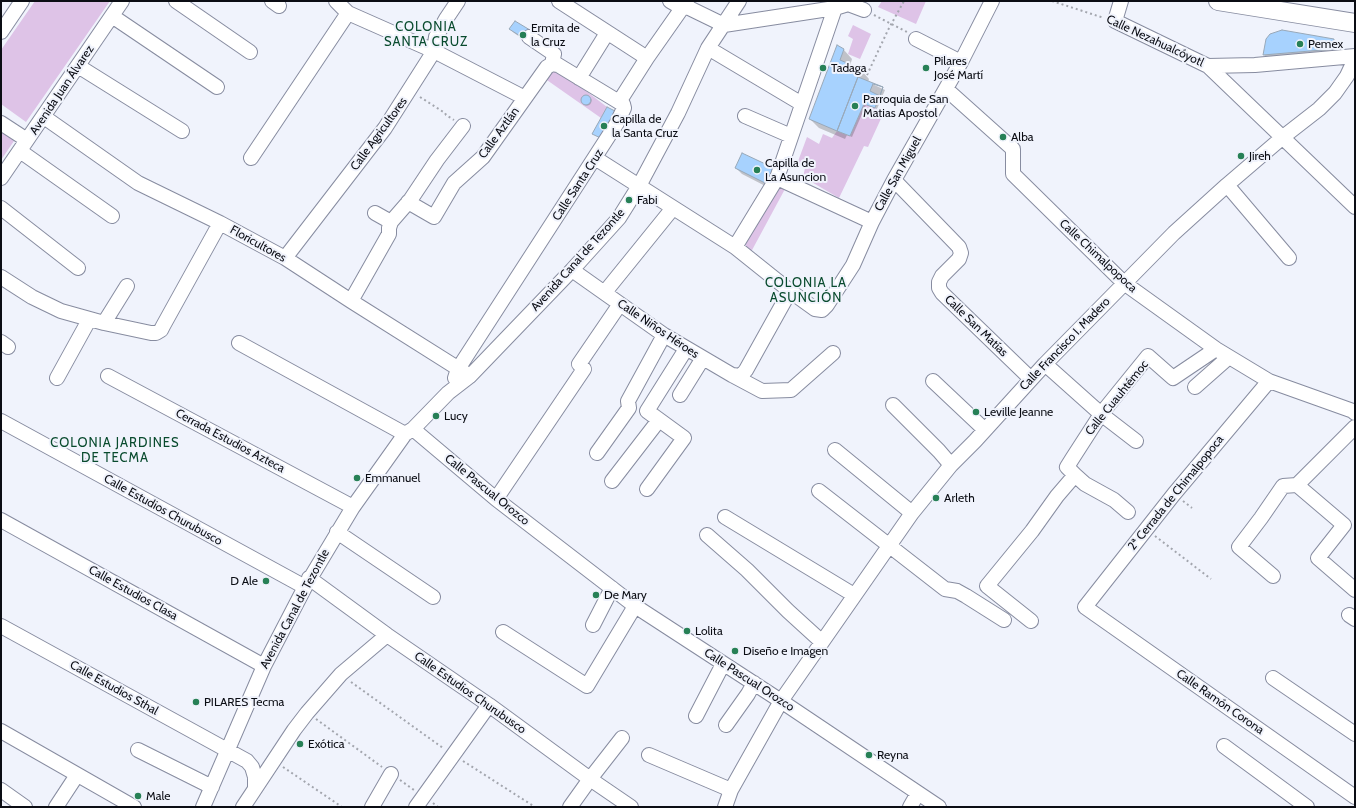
<!DOCTYPE html>
<meta charset="utf-8">
<style>
body{margin:0}
#map{position:relative;width:1356px;height:808px;overflow:hidden;background:#f0f3fc;font-family:Cabin,sans-serif}
canvas{display:block}
.frame{position:absolute;inset:0;border:2px solid #0b0d14;pointer-events:none}
</style>
<div id="map">
<canvas width="1356" height="808"></canvas>
<div class="frame"></div>
</div>
<script>
const ctx = document.querySelector('canvas').getContext('2d');
ctx.lineJoin = 'round';
function paint(path, color) {
  ctx.fillStyle = color;
  ctx.fill(path, 'evenodd');
}
function toPath(rows) {
  const path = new Path2D();
  for (const r of rows) {
    if (r.length === 3) {
      path.moveTo(r[0] + r[2], r[1]);
      path.arc(r[0], r[1], r[2], 0, 2 * Math.PI);
      continue;
    }
    path.moveTo(r[0], r[1]);
    for (let i = 2; i < r.length; i += 2) path.lineTo(r[i], r[i + 1]);
  }
  return path;
}
function stroke(path, color, width, dash) {
  ctx.strokeStyle = color;
  ctx.lineWidth = width;
  ctx.lineCap = dash ? 'butt' : 'round';
  ctx.setLineDash(dash || []);
  ctx.stroke(path);
}
function label(font, color, halo, rows, align = 'center') {
  ctx.font = font + ' Cabin,sans-serif';
  ctx.lineWidth = 4;
  ctx.setLineDash([]);
  ctx.textBaseline = 'middle';
  ctx.strokeStyle = halo;
  ctx.fillStyle = color;
  for (const [text, x, y, turn = 0] of rows) {
    ctx.save();
    ctx.translate(x, y);
    ctx.rotate((+turn || 0) * Math.PI / 180);
    ctx.textAlign = isNaN(turn) ? turn : align;
    if (halo) ctx.strokeText(text, 0, 0);
    ctx.fillText(text, 0, 0);
    ctx.restore();
  }
}
paint(toPath([
 [35,1,110,1,26,122,1,104,1,50],
 [882,1,926,1,916,24,878,7],
 [853,25,871,34,860,59,848,54,853,39,848,36],
 [551,70,560,71,607,107,601,118,544,78],
 [864,104,884,112,868,147,864,146,839,198,803,177,805,168,797,164,807,137,819,144,823,134,832,138,837,131,850,136],
 [1,131,14,141,1,160],
 [778,187,785,189,751,252,746,249,745,240]
]), '#dec3e7');
paint(toPath([
 [515,22,529,43,514,33,510,29],
 [1267,39,1334,40,1335,42,1335,50,1266,57,1264,55],
 [844,50,852,59,850,66,861,70,869,79,868,82,885,90,877,109,866,105,852,137,847,135,845,139,819,128,810,119],
 [587,101,4.5],
 [736,168,782,176,775,191,742,174]
]), '#0003');
const building = toPath([
 [515,21,530,30,525,39,509,29,515,21],
 [1282,30,1334,39,1334,49,1263,55,1266,39,1270,34,1282,30],
 [837,45,844,49,840,60,861,69,837,131,809,119,837,45],
 [858,77,883,87,875,108,864,104,850,136,837,131,858,77],
 [873,84,883,87,880,96,870,91,873,84],
 [586,100,5],
 [607,107,619,113,605,140,592,134,607,107],
 [742,153,776,169,769,185,735,168,742,153]
]);
paint(building, '#a7d2fe');
stroke(building, '#98a8b8', 1);
const minor = toPath([
 [176,1,250,52],
 [272,1,279,6],
 [336,1,348,13,434,51,525,98],
 [559,1,647,58],
 [670,1,677,5,685,6,724,25,835,8,848,4,864,10],
 [1121,1,1115,21,1208,66,1255,65,1355,56],
 [112,16,217,87],
 [1,32,22,1],
 [529,37,554,54,552,64],
 [916,39,961,62],
 [708,48,802,104],
 [552,64,558,65,619,102],
 [78,66,182,131],
 [1208,66,1355,207],
 [579,78,607,33],
 [946,89,1013,149,1013,174,1124,283,1216,349,1269,381,1353,411,1355,413],
 [745,116,791,136],
 [44,117,138,183,220,223,285,258,351,301,470,376],
 [1,123,27,140],
 [20,151,112,216],
 [251,158,348,13],
 [595,158,735,247,790,291,815,309,822,310,827,305,853,265,872,222,894,180,961,62,992,1],
 [1,178,122,1],
 [777,178,872,222],
 [894,180,959,247,961,253,959,259,942,276,939,282,939,288,942,293,1031,379],
 [1227,185,1289,258],
 [408,202,434,217,454,183,483,157,547,67,552,64],
 [1,208,78,268],
 [375,213,391,222],
 [735,247,777,178,835,8],
 [285,258,385,128,434,51,436,37,446,19,458,1],
 [572,270,664,335,732,375,741,376,746,370,790,291],
 [1,277,32,297,61,311,104,323,151,333,156,333,161,330,163,326,220,223],
 [605,292,673,208],
 [351,301,389,234,389,228,391,222,411,199,437,160,463,126],
 [104,323,127,286],
 [1,342,8,347],
 [239,343,405,434],
 [1045,364,1101,414,1136,441],
 [732,375,762,391,791,390,833,353],
 [108,376,353,507],
 [57,378,89,320],
 [455,378,458,369,617,123,624,108,623,104,619,102,647,58,687,1],
 [933,381,985,430],
 [1269,381,1174,494,1085,607,1355,797],
 [1195,387,1229,357],
 [680,395,703,358],
 [893,405,939,451,951,465],
 [1,421,305,587],
 [413,429,496,499,635,606,781,701,939,807],
 [835,450,912,513],
 [597,453,629,408,628,401,664,335],
 [612,481,659,420],
 [1297,485,1344,525,1318,558,1355,590],
 [1297,485,1355,427],
 [647,489,684,438,647,411,686,349],
 [819,491,945,589,957,591,966,596,1004,620],
 [496,499,584,369,579,364,620,304],
 [1128,512,1114,500,1085,484,1075,475,1067,467,1072,459,1101,414,1148,356,1173,378,1216,349],
 [725,517,854,595],
 [1,520,264,666],
 [337,532,433,597],
 [707,535,747,570,788,611,822,642],
 [1273,576,1239,547,1261,518,1283,486,1297,485],
 [309,578,387,635,489,705,590,779,631,807],
 [1349,615,1355,619],
 [1031,621,987,586,1032,531,1057,496,1075,475],
 [593,625,612,588],
 [1,626,247,761,252,767,255,777,255,788],
 [503,632,587,686,635,606],
 [1273,678,1355,734],
 [696,716,723,664],
 [726,725,748,694,754,683],
 [1,731,134,807],
 [1224,746,1307,807],
 [138,750,212,787],
 [649,755,731,790],
 [1,790,25,807],
 [56,807,77,775],
 [203,807,264,666,305,587,353,507,405,434,413,429,448,393,470,376,572,270,619,218,639,186,678,113,708,48,739,1],
 [243,807,294,730,307,713,341,674,387,635],
 [372,807,391,774],
 [416,807,489,705],
 [570,807,590,779,622,738],
 [725,807,731,790,781,701,912,513,951,465,975,441,1045,364,1174,233,1227,185,1283,137,1319,109,1335,93,1347,76,1355,59],
 [910,807,918,793]
]);
const major = toPath([
 [1218,1,1355,23]
]);
stroke(minor, '#878ca0', 16);
stroke(major, '#878ca0', 20);
stroke(toPath([
 [1052,1,1104,18],
 [874,15,907,32],
 [867,75,888,30,904,1],
 [420,97,445,113,446,115,454,120],
 [1183,501,1192,508],
 [1155,536,1211,579],
 [351,682,443,748],
 [316,719,382,767],
 [463,761,535,807],
 [283,767,342,807],
 [400,780,414,790],
 [433,803,438,807]
]), '#a3a6ae', 2, [2, 3]);
stroke(minor, '#fff', 14);
stroke(major, '#fff', 18);
for (const [x, y, r, color] of [
 [523,35,4,"#278056"],
 [1300,44,4,"#278056"],
 [823,68,4,"#278056"],
 [926,68,4,"#278056"],
 [855,106,4,"#278056"],
 [604,126,4,"#278056"],
 [1003,137,4,"#278056"],
 [1241,156,4,"#278056"],
 [757,170,4,"#278056"],
 [629,200,4,"#278056"],
 [976,412,4,"#278056"],
 [436,416,4,"#278056"],
 [357,478,4,"#278056"],
 [936,498,4,"#278056"],
 [266,581,4,"#278056"],
 [596,595,4,"#278056"],
 [687,631,4,"#278056"],
 [735,651,4,"#278056"],
 [196,702,4,"#278056"],
 [300,744,4,"#278056"],
 [869,755,4,"#278056"],
 [138,796,4,"#278056"]
]) {
  const dot = new Path2D();
  dot.arc(x, y, r, 0, 2 * Math.PI);
  ctx.fillStyle = color;
  ctx.fill(dot);
  stroke(dot, '#f0f3fc', 1.5);
}
label('12px', '#0b0d14', '#f0f3fc', [
 ["Ermita de",531,28],
 ["la Cruz",531,42],
 ["Pemex",1308,44],
 ["Pilares",934,61],
 ["José Martí",934,75],
 ["Tadaga",831,68],
 ["Parroquia de San",863,99],
 ["Matias Apostol",863,113],
 ["Capilla de",612,119],
 ["la Santa Cruz",612,133],
 ["Alba",1011,137],
 ["Jireh",1249,156],
 ["Capilla de",765,163],
 ["La Asuncion",765,177],
 ["Fabi",637,200],
 ["Leville Jeanne",984,412],
 ["Lucy",444,416],
 ["Emmanuel",365,478],
 ["Arleth",944,498],
 ["D Ale",258,581,"right"],
 ["De Mary",604,595],
 ["Lolita",695,631],
 ["Diseño e Imagen",743,651],
 ["PILARES Tecma",204,702],
 ["Exótica",308,744],
 ["Reyna",877,755],
 ["Male",146,796]
], 'left');
label('12px', '#0b0d14', '#f0f3fc', [
 ["Calle Nezahualcóyotl",1155,41,25],
 ["Avenida Juan Álvarez",62,90,-56],
 ["Calle Aztlán",499,133,-54],
 ["Calle Agricultores",379,134,-54],
 ["Calle San Miguel",898,174,-61],
 ["Calle Santa Cruz",578,185,-57],
 ["Floricultores",258,244,29],
 ["Calle Chimalpopoca",1098,256,43],
 ["Avenida Canal de Tezontle",578,260,-48],
 ["Calle San Matías",976,326,44],
 ["Calle Niños Héroes",658,329,34],
 ["Calle Francisco I. Madero",1065,344,-46],
 ["Calle Cuauhtémoc",1117,398,-51],
 ["Cerrada Estudios Azteca",230,441,28],
 ["Calle Pascual Orozco",487,490,39],
 ["2ª Cerrada de Chimalpopoca",1176,493,-51],
 ["Calle Estudios Churubusco",163,510,29],
 ["Calle Estudios Clasa",133,593,29],
 ["Avenida Canal de Tezontle",295,609,-62],
 ["Calle Pascual Orozco",749,680,33],
 ["Calle Estudios Sthal",114,688,29],
 ["Calle Estudios Churubusco",470,693,35],
 ["Calle Ramón Corona",1220,702,35]
]);
ctx.letterSpacing = '1px';
label('13px', '#094b2e', '#f0f3fc', [
 ["COLONIA",426,27],
 ["SANTA CRUZ",426,42],
 ["COLONIA LA",806,283],
 ["ASUNCIÓN",806,298],
 ["COLONIA JARDINES",115,443],
 ["DE TECMA",115,458]
]);
ctx.letterSpacing = '0px';
</script>
